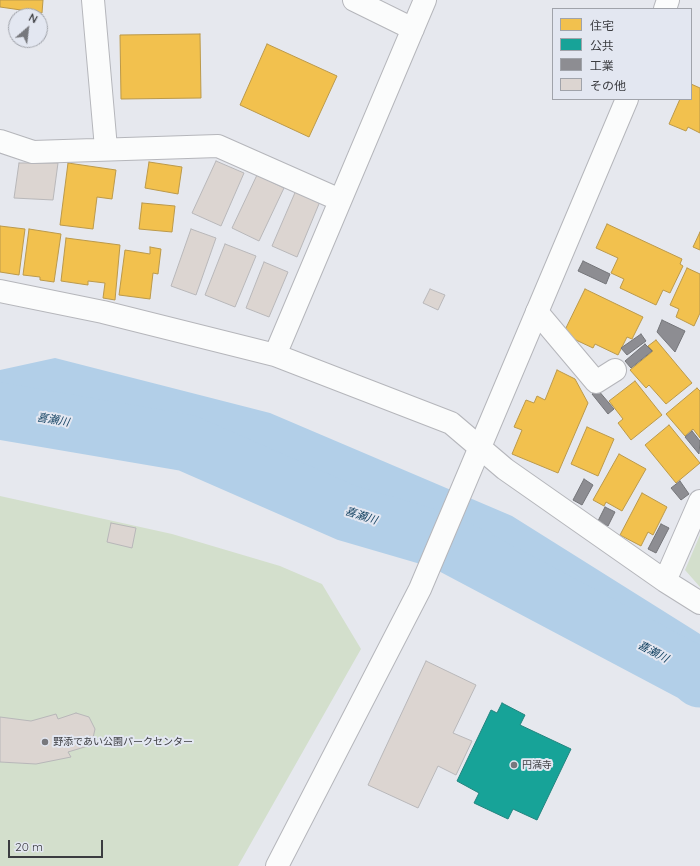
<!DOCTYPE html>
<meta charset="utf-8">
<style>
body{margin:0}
#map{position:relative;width:700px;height:866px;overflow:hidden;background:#e6e8ee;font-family:Quicksand,"Noto Sans JP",sans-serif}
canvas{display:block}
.legend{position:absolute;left:552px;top:8px;width:140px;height:92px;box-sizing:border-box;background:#e3e7f1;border:1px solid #a0a3aa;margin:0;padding:5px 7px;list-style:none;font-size:12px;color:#3b3c40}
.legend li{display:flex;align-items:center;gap:8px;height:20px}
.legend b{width:20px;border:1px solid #a0a3aa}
.north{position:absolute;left:8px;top:8px;width:40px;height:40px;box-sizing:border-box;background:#e3e7f1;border:1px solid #a0a3aa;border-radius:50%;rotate:28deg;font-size:11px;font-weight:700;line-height:16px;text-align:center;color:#3b3c40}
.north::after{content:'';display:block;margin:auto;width:14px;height:18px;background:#77787d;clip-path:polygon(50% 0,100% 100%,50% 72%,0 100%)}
.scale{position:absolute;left:8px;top:840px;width:95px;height:18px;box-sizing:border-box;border:2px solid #3b3c40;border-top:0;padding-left:5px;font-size:12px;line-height:14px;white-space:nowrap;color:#3b3c40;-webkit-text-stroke:3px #e3e7f1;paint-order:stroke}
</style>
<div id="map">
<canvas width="700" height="866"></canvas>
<ul class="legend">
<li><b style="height:11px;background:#f2c14e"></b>住宅</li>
<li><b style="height:11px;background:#17a398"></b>公共</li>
<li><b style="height:11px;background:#8d8d92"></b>工業</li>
<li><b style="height:11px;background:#dcd5d1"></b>その他</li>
</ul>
<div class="north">N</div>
<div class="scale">20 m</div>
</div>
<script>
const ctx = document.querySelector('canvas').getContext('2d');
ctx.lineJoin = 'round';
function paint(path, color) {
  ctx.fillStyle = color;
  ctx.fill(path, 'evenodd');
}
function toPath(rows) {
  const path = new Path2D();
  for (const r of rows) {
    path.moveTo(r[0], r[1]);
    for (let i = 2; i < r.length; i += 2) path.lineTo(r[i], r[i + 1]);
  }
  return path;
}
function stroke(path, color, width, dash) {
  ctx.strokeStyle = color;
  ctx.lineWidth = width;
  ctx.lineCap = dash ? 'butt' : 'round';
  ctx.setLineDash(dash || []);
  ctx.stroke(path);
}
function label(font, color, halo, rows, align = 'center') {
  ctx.font = font + ' Quicksand,"Noto Sans JP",sans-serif';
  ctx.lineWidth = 4;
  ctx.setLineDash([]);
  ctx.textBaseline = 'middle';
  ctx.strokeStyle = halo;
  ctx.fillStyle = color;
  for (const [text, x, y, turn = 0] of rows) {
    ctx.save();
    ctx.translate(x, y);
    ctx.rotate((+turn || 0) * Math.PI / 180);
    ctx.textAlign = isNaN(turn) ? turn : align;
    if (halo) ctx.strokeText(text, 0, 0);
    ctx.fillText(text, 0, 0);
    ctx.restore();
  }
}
paint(toPath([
 [0,496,172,534,280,566,322,584,361,649,238,866,0,866],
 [700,535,700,587,685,570]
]), '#d3dfcc');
paint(toPath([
 [55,358,270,413,512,516,700,634,700,679,694,674,443,541,347,513,187,443,0,411,0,370]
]), '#b2cfe8');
const homes = toPath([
 [0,0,43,0,42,13,0,7,0,0],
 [200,34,201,98,121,99,120,35,200,34],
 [267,44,337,76,309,137,240,105,267,44],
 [691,84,700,88,700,133,688,127,686,131,669,124,680,99,691,99,691,84],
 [149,162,182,167,178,194,145,188,149,162],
 [68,163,116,170,112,199,97,197,93,229,60,225,68,163],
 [142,203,175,206,172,232,139,229,142,203],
 [607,224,682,259,680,264,683,266,670,293,663,290,656,305,620,288,624,279,611,273,618,258,596,248,607,224],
 [0,226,25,229,19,275,0,272,0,226],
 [29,229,61,234,54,282,40,280,40,277,23,275,29,229],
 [700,232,700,250,693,247,700,232],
 [66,238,120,245,115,300,103,298,105,283,88,281,88,285,61,281,66,238],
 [150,247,161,249,158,274,153,273,150,299,119,295,125,250,150,254,150,247],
 [687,268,700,274,700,313,694,326,676,317,679,309,670,305,687,268],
 [585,289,643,317,632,339,627,337,618,355,595,344,593,348,563,334,585,289],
 [656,340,692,383,666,404,649,385,646,388,630,370,653,351,648,346,656,340],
 [557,370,575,379,588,403,558,473,512,454,522,430,514,427,526,400,534,403,537,396,545,400,557,370],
 [635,381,662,415,631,440,618,423,623,419,609,401,635,381],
 [697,388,700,391,700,438,693,429,685,436,666,414,697,388],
 [669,425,700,463,676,483,645,445,669,425],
 [587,427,614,439,598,476,571,464,587,427],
 [619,454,646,469,622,511,606,502,604,506,593,500,619,454],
 [642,493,667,507,653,535,648,532,641,546,620,535,642,493]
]);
paint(homes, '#f2c14e');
stroke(homes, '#bb994a', 1);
const public = toPath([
 [502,703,525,715,520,725,571,749,537,820,513,809,508,819,474,803,479,793,457,781,491,710,497,713,502,703]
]);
paint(public, '#17a398');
stroke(public, '#22847e', 1);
const industry = toPath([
 [583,261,610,274,606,284,578,271,583,261],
 [662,320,685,331,675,352,657,332,662,320],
 [641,334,646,341,627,355,621,348,641,334],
 [645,344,652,351,631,368,625,361,645,344],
 [598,390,614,409,608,414,592,394,598,390],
 [692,431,700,441,699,454,685,437,692,431],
 [584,479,593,485,582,505,573,500,584,479],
 [680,481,689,494,681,500,671,488,680,481],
 [605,507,615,512,608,526,598,521,605,507],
 [661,524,669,528,656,553,648,549,661,524]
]);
paint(industry, '#8d8d92');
stroke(industry, '#747579', 1);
stroke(toPath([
 [0,411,187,443,347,513,443,541,694,674,700,679]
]), '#b2cfe8', 57);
const building = toPath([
 [216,161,244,173,221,226,192,213,216,161],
 [19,163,58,163,53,200,14,198,19,163],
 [257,175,284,188,259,241,232,228,257,175],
 [297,188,321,199,297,257,272,246,297,188],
 [191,229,216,238,196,295,171,286,191,229],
 [225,244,256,256,235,307,205,295,225,244],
 [264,262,288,272,269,317,246,308,264,262],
 [430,289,445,295,438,310,423,303,430,289],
 [111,523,136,528,132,548,107,542,111,523],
 [426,661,476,685,453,733,472,741,456,775,438,766,418,808,368,785,426,661],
 [76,713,89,717,95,729,93,738,88,746,68,752,71,757,36,764,0,762,0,717,31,721,56,714,58,719,76,713]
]);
paint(building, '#dcd5d1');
stroke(building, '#b8b7b9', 1);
const street = toPath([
 [93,0,106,148],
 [354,0,413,29],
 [0,141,33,152,218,146,340,200],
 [0,291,103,312,275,355,451,423,505,469,665,581,700,603],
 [537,312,596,382,615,370],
 [275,355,425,0],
 [665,581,700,501]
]);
const secondary = toPath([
 [665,9,668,0],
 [277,866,420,589,627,99]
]);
stroke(street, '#b5b6bb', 24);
stroke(secondary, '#b5b6bb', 24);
stroke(street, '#fbfcfc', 22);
stroke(secondary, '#fbfcfc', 22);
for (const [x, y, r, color] of [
 [45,742,4,"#77787d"],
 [514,765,4,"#77787d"]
]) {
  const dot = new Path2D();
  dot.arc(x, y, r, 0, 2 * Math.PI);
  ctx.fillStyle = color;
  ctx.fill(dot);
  stroke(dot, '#e3e7f1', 1.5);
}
label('10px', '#3b3c40', '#e3e7f1', [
 ["野添であい公園パークセンター",53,742],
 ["円満寺",522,765]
], 'left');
label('italic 11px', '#0f3e5e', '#e3e7f1', [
 ["喜瀬川",53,420,10],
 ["喜瀬川",361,516,18],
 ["喜瀬川",653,652,28]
]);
</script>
